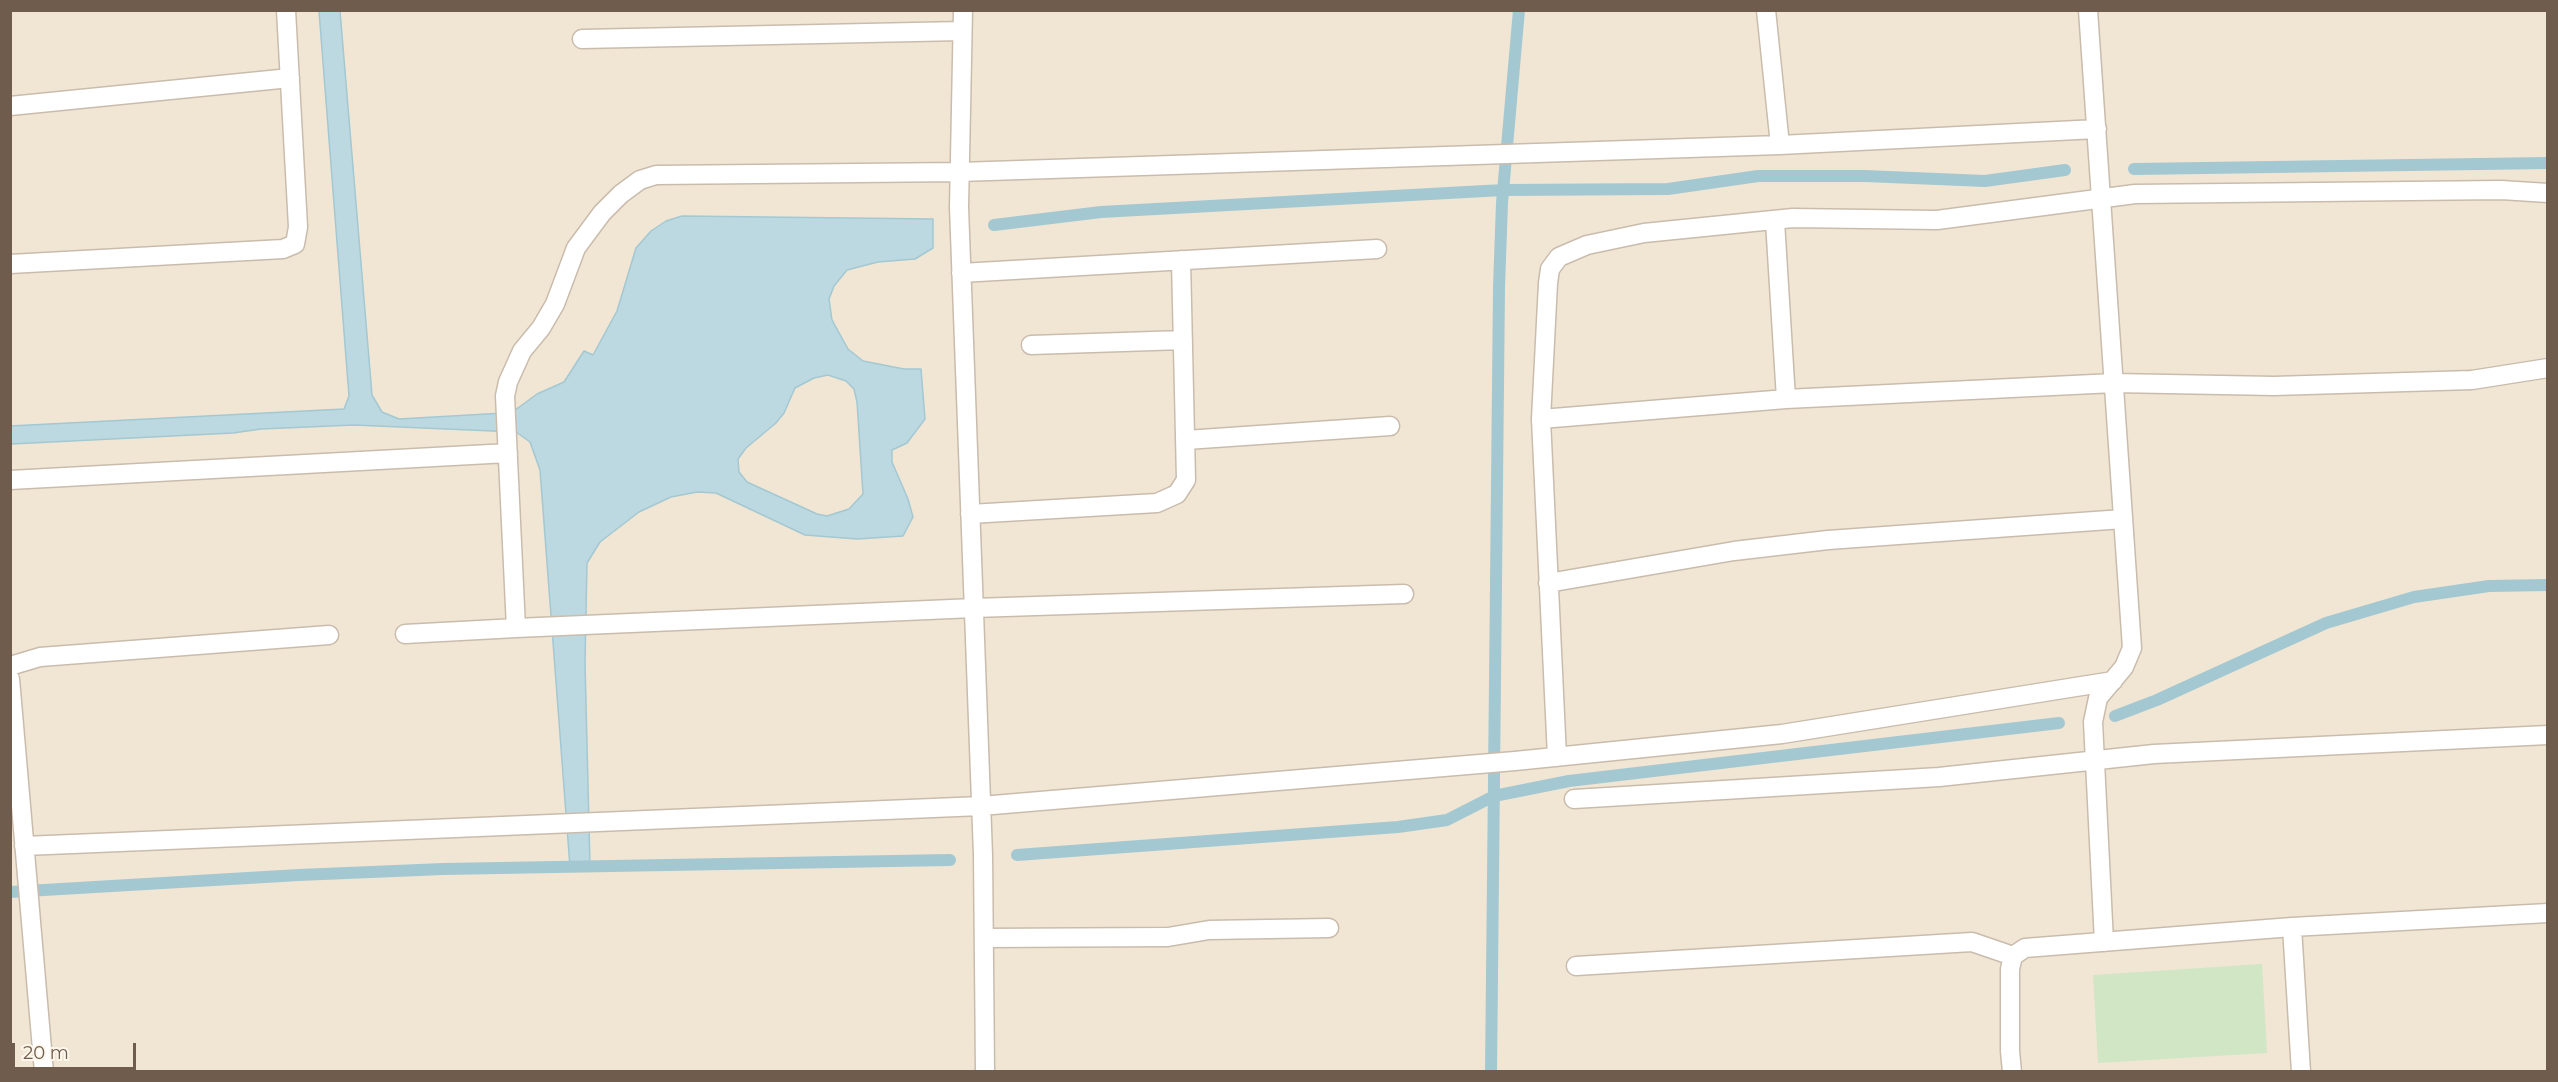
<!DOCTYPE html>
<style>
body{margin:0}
#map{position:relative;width:2558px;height:1082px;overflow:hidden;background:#faf3e5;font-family:Montserrat,sans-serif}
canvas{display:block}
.frame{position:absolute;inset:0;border:12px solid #705c4d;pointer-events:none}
.scale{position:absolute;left:12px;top:1043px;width:124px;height:27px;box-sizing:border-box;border:3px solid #705c4d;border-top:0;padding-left:8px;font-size:18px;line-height:21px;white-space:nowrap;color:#705c4d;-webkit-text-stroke:4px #fdf7eb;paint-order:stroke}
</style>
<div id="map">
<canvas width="2558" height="1082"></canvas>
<div class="frame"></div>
<div class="scale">20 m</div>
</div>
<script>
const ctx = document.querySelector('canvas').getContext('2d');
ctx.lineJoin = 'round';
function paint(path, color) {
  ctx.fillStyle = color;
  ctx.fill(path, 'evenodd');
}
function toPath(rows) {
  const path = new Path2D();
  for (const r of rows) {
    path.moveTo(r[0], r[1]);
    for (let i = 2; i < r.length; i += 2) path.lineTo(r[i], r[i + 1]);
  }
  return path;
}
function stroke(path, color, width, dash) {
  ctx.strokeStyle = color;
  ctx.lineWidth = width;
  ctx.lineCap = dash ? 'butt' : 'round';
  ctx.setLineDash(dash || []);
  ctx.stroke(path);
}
paint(toPath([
 [11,11,2547,11,2547,1071,11,1071]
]), '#f1e6d4');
paint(toPath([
 [2262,964,2267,1053,2098,1063,2093,975]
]), '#d0e6c5');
const water = toPath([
 [319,11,340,11,372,395,382,412,399,419,504,413,518,408,537,394,564,382,584,351,593,355,617,311,636,248,651,231,666,221,682,216,933,219,933,248,915,259,878,262,847,270,834,286,829,299,832,320,848,349,863,361,904,369,921,369,925,419,907,443,892,450,892,462,908,499,913,517,903,536,857,539,805,535,716,493,697,492,671,497,639,512,600,542,587,563,585,663,590,866,570,867,540,470,530,442,516,432,354,425,261,429,233,433,11,444,10,426,344,409,349,396,319,11],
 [828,375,846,381,854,389,857,402,863,494,849,509,827,516,817,514,747,482,739,472,738,459,746,448,776,423,784,413,795,388,814,378,828,375]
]);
paint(water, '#bcd9e1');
stroke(water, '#a3c8d2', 1.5);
stroke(toPath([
 [2134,169,2548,163],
 [994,225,1101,212,1503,190,1668,189,1758,176,1865,176,1985,181,2065,170],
 [2115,716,2157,700,2326,623,2414,597,2489,586,2548,585],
 [1017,855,1398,827,1447,820,1494,796,1569,781,2059,723],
 [10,892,299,875,443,869,950,860],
 [1491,1072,1499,287,1502,203,1519,10]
]), '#a3c8d2', 12);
const lane = toPath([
 [963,10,959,207,983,855,985,1072],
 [1766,10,1780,145],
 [2088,10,2132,648,2124,667,2098,698,2093,722,2104,942],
 [582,39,962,31],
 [10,106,290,78],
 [1775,221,1786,399],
 [10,264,283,249,295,244,298,227,286,10],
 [961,273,1377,249],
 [1031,345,1183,340],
 [1541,419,1786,399,2114,383,2274,386,2472,380,2548,368],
 [1186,440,1390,426],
 [10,480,508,453],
 [970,514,1157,503,1177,494,1186,480,1181,260],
 [1548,583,1734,551,1828,540,2123,519],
 [1404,594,974,608,516,628,505,396,508,382,522,351,541,328,555,304,576,248,602,213,621,194,640,180,656,175,959,172,1780,145,2097,129],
 [405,634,516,628],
 [10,666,40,657,329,635],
 [10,679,44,1072],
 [1557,757,1541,419,1548,283,1550,269,1559,257,1587,245,1644,233,1793,218,1937,220,2135,194,2501,190,2548,193],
 [1574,799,1939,777,2154,754,2548,735],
 [24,846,981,806,1515,761,1782,734,2113,681],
 [2292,927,2301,1072],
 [984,938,1168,937,1209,930,1329,928],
 [1576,966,1972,942,2013,956],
 [2012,1072,2010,1051,2010,969,2013,956,2025,948,2292,927,2548,913]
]);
stroke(lane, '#cabcad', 21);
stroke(lane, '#fff', 18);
</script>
